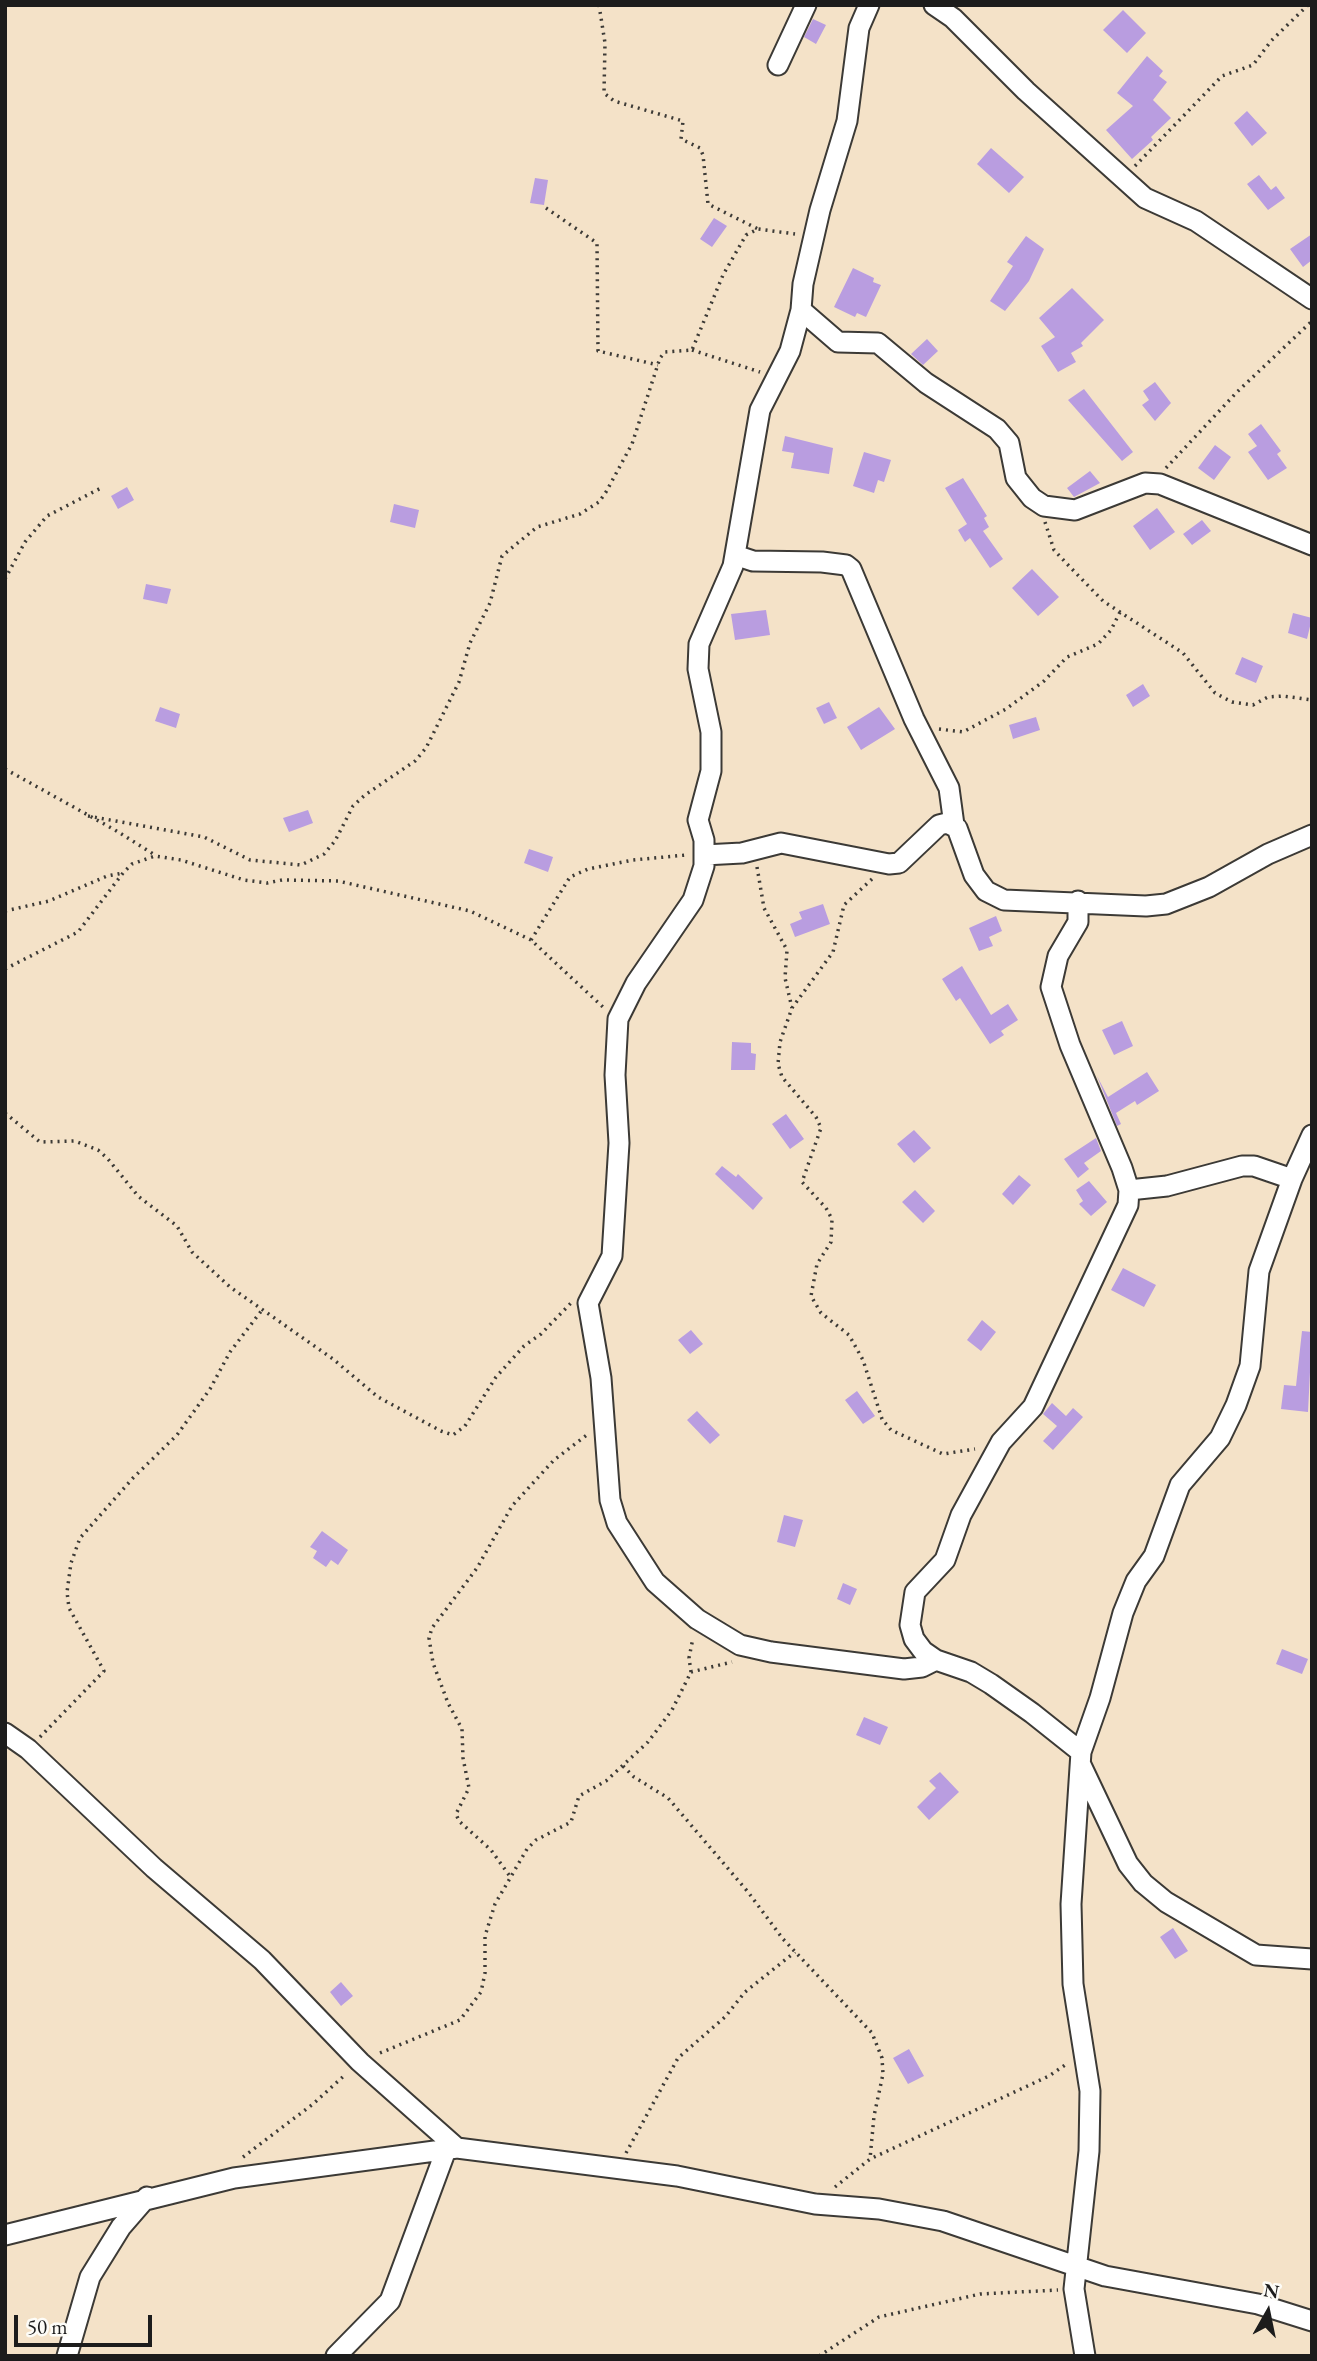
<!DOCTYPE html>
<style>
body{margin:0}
#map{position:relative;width:1317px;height:2361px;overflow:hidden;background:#f4e2c8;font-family:"EB Garamond",serif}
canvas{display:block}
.frame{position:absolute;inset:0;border:7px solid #1c1c1c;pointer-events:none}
.north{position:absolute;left:1233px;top:2277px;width:70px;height:70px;-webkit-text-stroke:5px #fdfcf7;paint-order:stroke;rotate:9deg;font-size:19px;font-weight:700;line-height:28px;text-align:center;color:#1c1c1c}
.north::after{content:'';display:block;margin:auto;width:24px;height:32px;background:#1c1c1c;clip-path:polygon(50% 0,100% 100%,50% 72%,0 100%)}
.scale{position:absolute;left:14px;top:2315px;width:138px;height:32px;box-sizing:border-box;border:4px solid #1c1c1c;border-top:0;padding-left:9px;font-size:21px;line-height:24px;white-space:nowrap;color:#1c1c1c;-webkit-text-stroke:5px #fdfcf7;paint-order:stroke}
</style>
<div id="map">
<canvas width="1317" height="2361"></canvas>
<div class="frame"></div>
<div class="north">N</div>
<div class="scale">50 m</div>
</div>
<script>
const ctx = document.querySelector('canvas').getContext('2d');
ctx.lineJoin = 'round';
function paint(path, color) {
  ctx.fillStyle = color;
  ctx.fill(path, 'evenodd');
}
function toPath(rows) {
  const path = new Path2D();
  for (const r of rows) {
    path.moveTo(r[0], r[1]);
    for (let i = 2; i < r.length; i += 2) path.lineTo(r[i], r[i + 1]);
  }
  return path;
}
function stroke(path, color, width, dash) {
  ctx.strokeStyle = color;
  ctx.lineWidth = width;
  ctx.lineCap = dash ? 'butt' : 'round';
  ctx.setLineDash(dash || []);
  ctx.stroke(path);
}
paint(toPath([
 [1123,10,1146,33,1127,53,1103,30],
 [813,19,826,25,816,44,804,37],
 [1147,56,1163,71,1159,76,1167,82,1153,100,1171,118,1151,137,1153,140,1132,159,1106,130,1133,106,1117,93],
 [1247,111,1267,133,1252,146,1234,123],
 [991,148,1024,177,1009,193,977,164],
 [1259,175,1271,190,1276,186,1285,198,1268,210,1247,184],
 [535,178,548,180,544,205,530,203],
 [714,218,727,226,712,247,700,239],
 [1312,234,1312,260,1303,267,1290,249],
 [1026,236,1044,249,1029,281,1005,311,990,301,1013,266,1007,262],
 [853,268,874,278,873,282,881,285,866,317,857,313,855,317,834,307],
 [1072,288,1104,320,1081,343,1083,346,1071,353,1076,362,1058,372,1041,346,1055,337,1039,318],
 [927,339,938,351,923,365,911,354],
 [1155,382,1171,403,1155,421,1142,405,1149,400,1143,391],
 [1084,389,1133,452,1122,461,1068,400],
 [1261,424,1281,451,1277,454,1287,468,1268,480,1248,452,1257,446,1248,434],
 [785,436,833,448,829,474,791,468,794,453,782,451],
 [1215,445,1231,457,1214,480,1198,468],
 [864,452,891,460,884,482,878,480,874,493,853,486],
 [1090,471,1100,483,1074,497,1067,488],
 [963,478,987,516,984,518,989,527,983,531,1003,559,990,568,970,538,965,542,958,530,967,524,945,488],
 [127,487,134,500,118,509,111,496],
 [394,504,419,510,415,528,390,522],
 [1157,508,1175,532,1150,550,1133,526],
 [1202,520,1211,531,1192,545,1183,534],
 [1032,569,1059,597,1038,616,1012,588],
 [146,584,171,589,167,604,143,599],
 [766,610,770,635,735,640,731,614],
 [1293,613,1312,618,1307,639,1288,633],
 [1242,657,1263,666,1256,683,1235,674],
 [1143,684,1150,696,1133,707,1126,695],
 [829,702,837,718,824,724,816,708],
 [160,707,180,714,176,728,155,721],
 [879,707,895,729,861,750,847,727],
 [1036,717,1040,730,1013,739,1009,725],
 [308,810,313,823,289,832,283,818],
 [529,849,553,857,548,872,524,863],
 [823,904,830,924,795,937,790,924,802,919,799,912],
 [996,916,1002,931,989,937,993,946,979,951,969,928],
 [962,966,991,1015,1008,1004,1018,1020,1001,1031,1004,1035,990,1044,960,998,956,1001,942,979],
 [1122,1021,1133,1046,1114,1055,1102,1030],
 [732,1042,751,1043,751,1053,756,1054,755,1070,731,1070],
 [1147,1072,1159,1091,1137,1105,1135,1101,1116,1113,1121,1124,1117,1126,1097,1076,1108,1097],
 [786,1114,804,1139,790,1149,772,1124],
 [914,1130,931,1148,914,1163,897,1144],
 [1096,1138,1101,1151,1084,1163,1089,1169,1078,1178,1064,1159],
 [722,1166,736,1177,738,1174,763,1198,753,1210,715,1174],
 [1019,1175,1031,1185,1013,1205,1002,1194],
 [1089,1181,1107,1202,1091,1216,1079,1204,1083,1201,1076,1190],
 [915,1190,935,1211,923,1223,902,1202],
 [1123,1268,1156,1285,1144,1307,1111,1290],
 [982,1320,996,1332,981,1351,967,1340],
 [691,1330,703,1344,690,1354,678,1340],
 [1302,1331,1312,1332,1308,1412,1281,1409,1284,1385,1296,1386],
 [857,1391,875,1416,863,1424,845,1400],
 [1052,1403,1066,1416,1073,1408,1083,1417,1053,1450,1043,1441,1057,1426,1043,1414],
 [697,1411,720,1435,710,1444,687,1420],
 [784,1515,803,1520,795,1547,777,1542],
 [322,1531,348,1550,338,1565,331,1560,326,1567,313,1558,317,1551,310,1547],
 [843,1583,857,1589,850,1605,837,1599],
 [1282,1649,1308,1659,1302,1674,1276,1664],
 [864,1717,888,1727,880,1745,856,1735],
 [940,1772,959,1792,929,1820,917,1807,936,1788,929,1781],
 [1173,1928,1188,1951,1175,1959,1160,1937],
 [341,1982,353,1996,341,2006,330,1992],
 [909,2049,924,2076,908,2084,893,2058]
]), '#b99de0');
const minor = toPath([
 [869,5,859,28,847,121,820,210,803,284,801,310,790,351,760,410,733,566,699,644,698,669,711,732,711,771,698,820,704,840,704,866,693,900,636,983,618,1019,615,1075,619,1143,612,1256,588,1303,601,1378,610,1500,617,1523,655,1582,697,1619,740,1645,771,1652,904,1669,922,1667,936,1660],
 [934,5,953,18,1026,91,1145,198,1196,221,1312,299],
 [778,65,806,5],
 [801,310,838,342,878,343,926,383,997,429,1009,443,1016,478,1032,498,1044,506,1075,510,1145,483,1160,484,1312,545],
 [735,555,753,561,822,562,846,565,851,569,914,719,949,788,954,825],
 [704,855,742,853,781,843,889,864,899,863,939,825,947,823,957,828,974,875,986,891,1004,900,1146,906,1166,904,1209,887,1268,854,1312,835],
 [1078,901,1078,922,1058,956,1051,987,1070,1045,1122,1168,1129,1190,1128,1205,1033,1407,1001,1442,961,1515,945,1560,915,1592,910,1625,914,1639,923,1651,936,1660,971,1672,991,1684,1032,1713,1081,1752],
 [1129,1190,1167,1186,1242,1166,1254,1166,1292,1179],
 [5,1733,28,1749,154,1868,262,1960,360,2062,457,2148],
 [1081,1765,1128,1864,1143,1883,1166,1902,1256,1955,1312,1959],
 [5,2235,234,2178,457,2148,677,2176,815,2204,879,2209,943,2221,1105,2276,1258,2304,1312,2321],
 [67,2356,90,2277,121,2227,147,2197],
 [336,2356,390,2301,446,2150],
 [1085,2356,1074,2289,1089,2151,1090,2091,1073,1984,1071,1904,1081,1752,1100,1698,1123,1613,1136,1581,1154,1556,1180,1485,1220,1438,1236,1405,1250,1366,1259,1271,1292,1179,1312,1135]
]);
stroke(minor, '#3c3a36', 23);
stroke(toPath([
 [599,5,605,43,604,93,614,101,683,121,681,139,700,148,703,155,708,204,758,229],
 [1135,166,1222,76,1253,65,1271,41,1308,5],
 [546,208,597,243,598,351,658,365],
 [692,350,760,372],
 [1166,468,1237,392,1312,321],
 [1045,522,1054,550,1069,566,1103,601,1183,653,1215,693,1232,702,1253,705,1268,697,1283,696,1312,700],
 [5,579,25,542,47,516,103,487],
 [5,613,5,625],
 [939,729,963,732,1006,709,1044,681,1067,657,1098,644,1111,630,1121,610],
 [5,769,115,830,155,855],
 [88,816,204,837,250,860,301,865,324,854,335,841,353,806,365,795,415,761,426,748,459,682,470,643,490,603,502,556,537,527,580,514,599,502,606,492,632,444,660,358,665,352,692,350,723,275,746,235,758,229,795,234],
 [757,867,764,908,787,950,785,978,792,1008],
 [872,879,844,905,833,952,792,1008,780,1042,778,1064,782,1077,816,1117,821,1128,802,1182,826,1208,832,1219,831,1242,817,1264,811,1296,821,1313,849,1335,863,1360,882,1419,891,1430,943,1454,975,1449],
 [5,911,49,901,107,876,123,873],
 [531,940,570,877,588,869,633,860,686,855],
 [5,969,78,932,123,873,132,864,155,856,181,860,244,880,267,883,282,880,338,881,470,911,531,940,604,1008],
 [5,1113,40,1142,75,1141,98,1150,108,1159,138,1196,177,1226,192,1252,230,1287,333,1359,378,1397,441,1431,453,1435,465,1426,496,1377,524,1346,541,1334,571,1303],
 [691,1672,689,1658,693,1638],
 [40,1737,104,1671,69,1608,67,1592,71,1563,80,1538,133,1478,177,1435,210,1389,230,1352,262,1310],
 [623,1766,634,1777,668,1798,748,1892,783,1939,872,2033,882,2058,883,2074,874,2116,870,2159],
 [509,1875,491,1850,459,1821,456,1814,469,1788,463,1758,462,1729,448,1703,433,1663,429,1638,432,1628,477,1568,512,1506,554,1460,588,1434],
 [380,2053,460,2020,481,1992,485,1973,485,1936,495,1904,527,1849,536,1840,571,1822,579,1796,606,1781,648,1742,672,1710,691,1672,732,1662],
 [626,2153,678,2058,725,2017,745,1992,795,1952],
 [243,2157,313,2104,346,2074],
 [835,2187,870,2159,1049,2076,1068,2063],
 [819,2356,879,2317,980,2294,1058,2290]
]), '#3c3a36', 3.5, [2, 5]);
stroke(minor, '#fff', 19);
</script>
